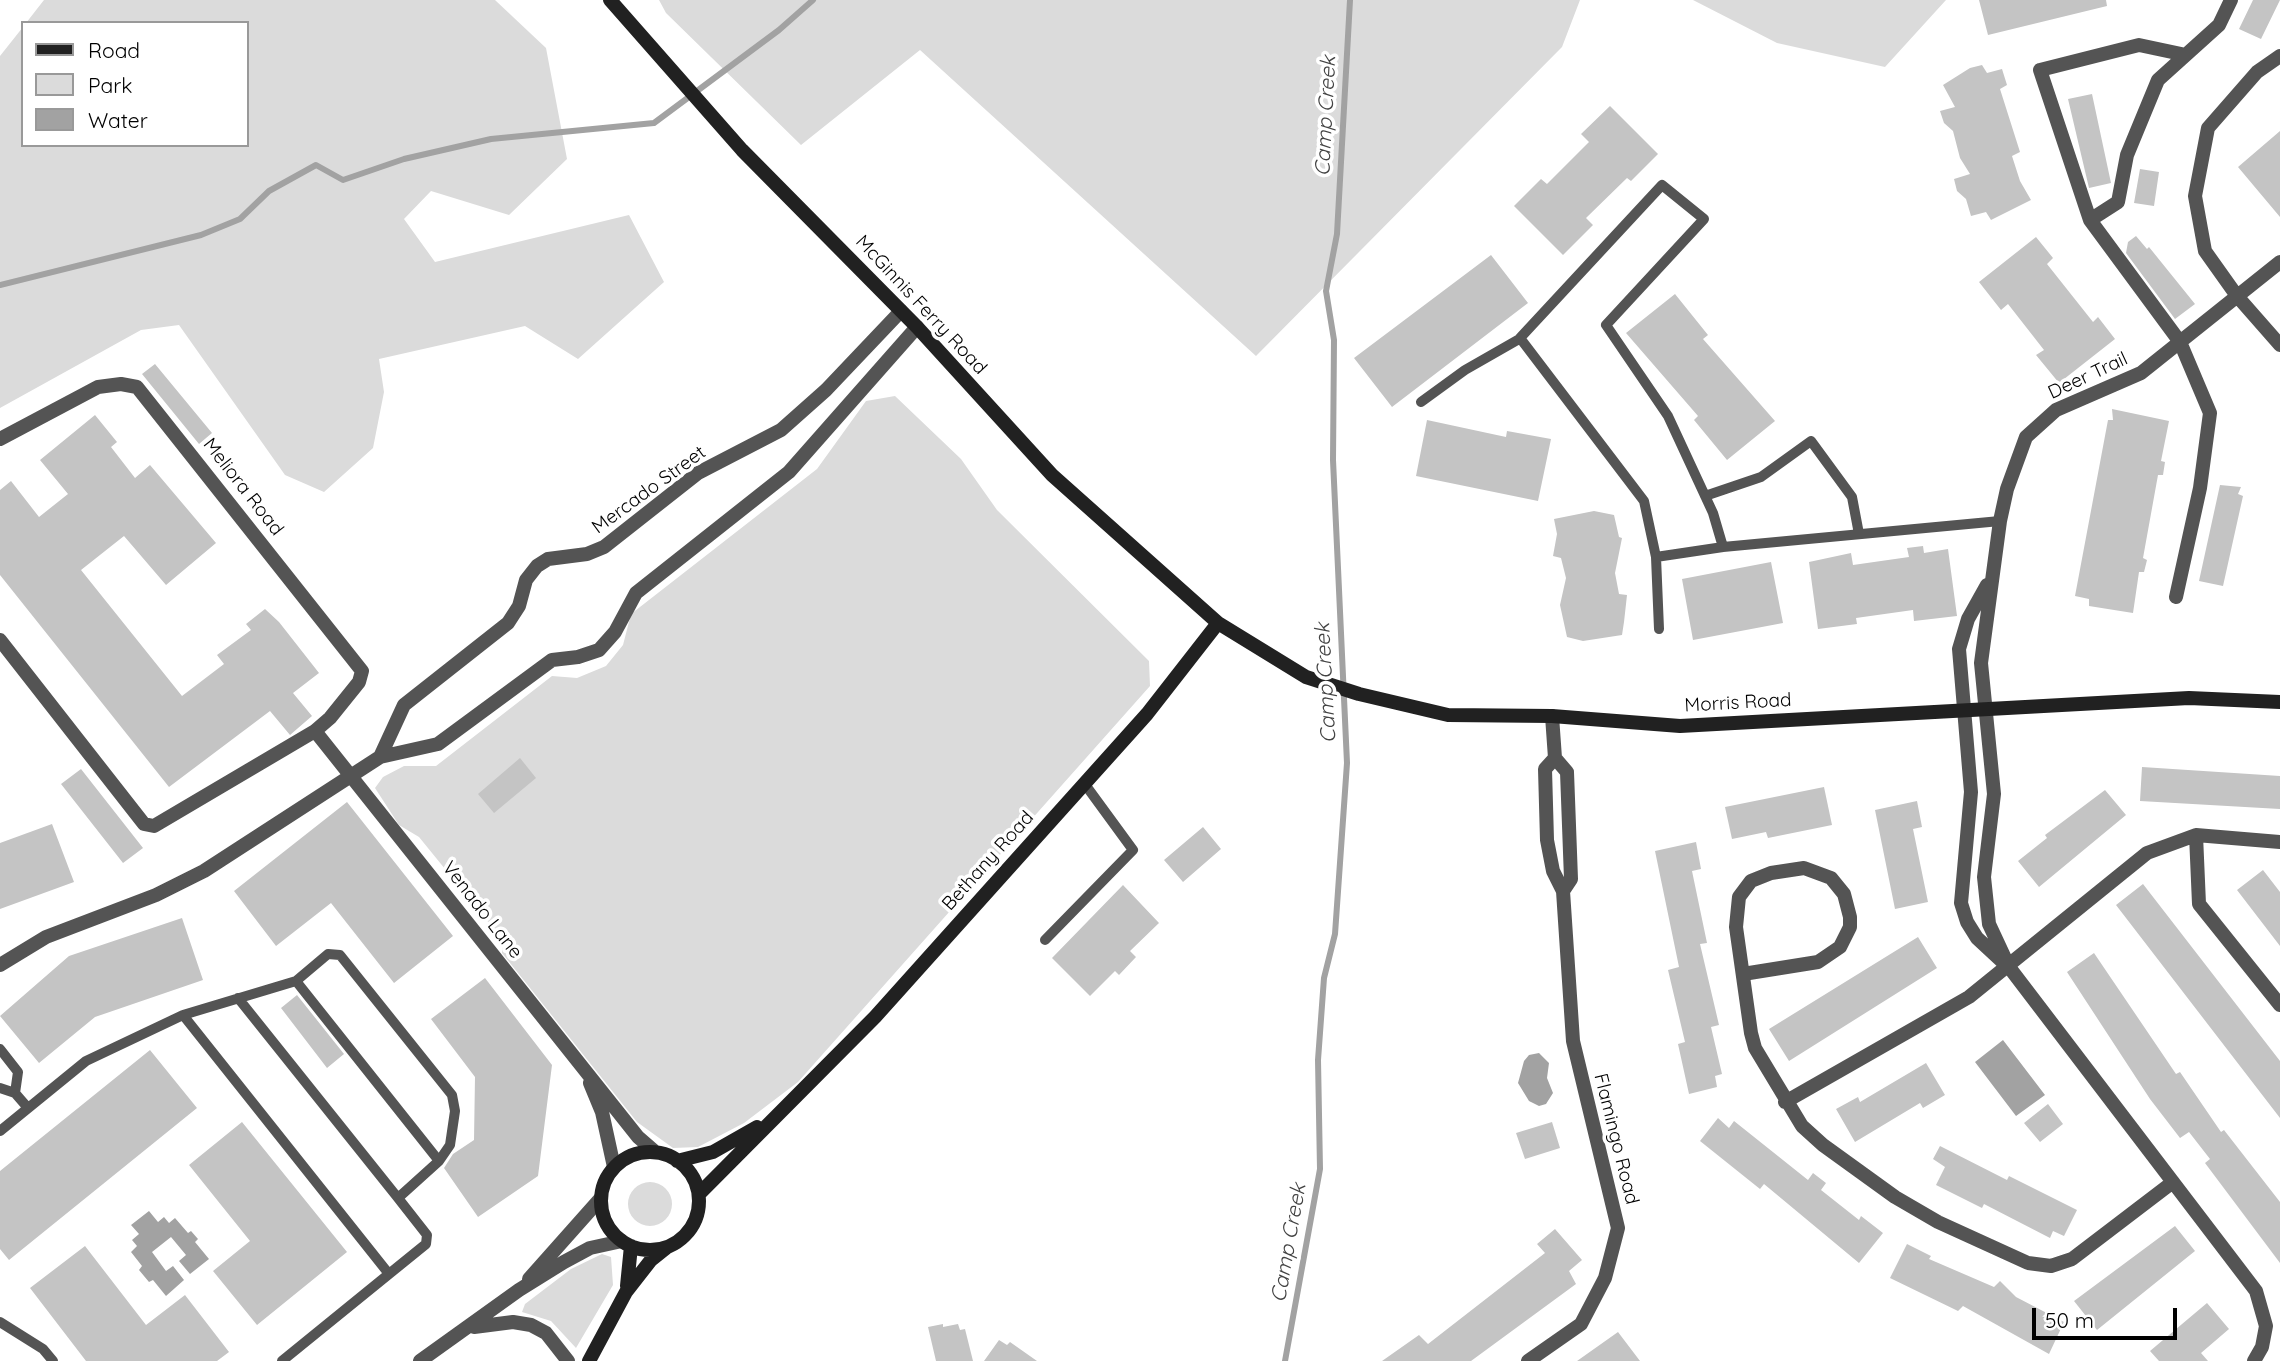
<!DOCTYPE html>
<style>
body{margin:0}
#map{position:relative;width:2280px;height:1361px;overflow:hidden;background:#fff;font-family:Quicksand,sans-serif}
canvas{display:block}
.legend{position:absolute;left:21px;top:21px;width:228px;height:126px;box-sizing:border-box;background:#fff;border:2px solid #999;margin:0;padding:9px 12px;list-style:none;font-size:21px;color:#000}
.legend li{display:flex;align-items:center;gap:14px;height:35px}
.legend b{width:35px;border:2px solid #999}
.scale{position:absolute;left:2032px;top:1308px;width:145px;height:32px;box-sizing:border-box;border:4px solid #000;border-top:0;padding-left:9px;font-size:21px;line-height:24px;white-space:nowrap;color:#000;-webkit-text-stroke:5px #fff;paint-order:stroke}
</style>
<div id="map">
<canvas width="2280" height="1361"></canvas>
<ul class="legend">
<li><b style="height:9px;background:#212121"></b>Road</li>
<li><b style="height:19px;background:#dbdbdb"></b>Park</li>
<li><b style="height:19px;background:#a2a2a2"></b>Water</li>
</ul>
<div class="scale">50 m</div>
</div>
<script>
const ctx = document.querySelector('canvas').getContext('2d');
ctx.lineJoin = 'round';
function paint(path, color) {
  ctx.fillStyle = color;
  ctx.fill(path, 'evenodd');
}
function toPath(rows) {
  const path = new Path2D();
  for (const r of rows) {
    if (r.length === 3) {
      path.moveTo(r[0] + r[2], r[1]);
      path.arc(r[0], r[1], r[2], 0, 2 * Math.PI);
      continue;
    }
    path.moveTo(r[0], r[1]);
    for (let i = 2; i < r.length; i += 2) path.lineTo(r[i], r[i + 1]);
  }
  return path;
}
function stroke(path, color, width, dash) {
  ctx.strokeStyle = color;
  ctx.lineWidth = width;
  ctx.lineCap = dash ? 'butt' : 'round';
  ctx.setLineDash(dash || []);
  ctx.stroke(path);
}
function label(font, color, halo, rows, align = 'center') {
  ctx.font = font + ' Quicksand,sans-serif';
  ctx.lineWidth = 7;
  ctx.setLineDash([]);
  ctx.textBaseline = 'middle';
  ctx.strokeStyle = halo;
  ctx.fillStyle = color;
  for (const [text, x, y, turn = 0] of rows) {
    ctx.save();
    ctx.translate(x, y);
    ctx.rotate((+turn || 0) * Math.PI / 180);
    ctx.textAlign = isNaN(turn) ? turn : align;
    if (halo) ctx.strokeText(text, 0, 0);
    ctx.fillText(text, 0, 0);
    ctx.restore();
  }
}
paint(toPath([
 [44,0,495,0,546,48,567,159,509,215,431,191,404,219,435,262,629,215,664,282,578,359,525,326,379,359,384,392,373,448,324,492,285,475,179,325,141,330,0,408,0,56,23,27,23,145,247,145,247,23,26,23],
 [659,0,1580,0,1562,47,1256,356,920,50,801,145,666,13],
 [1693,0,1946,0,1885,67,1777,43],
 [895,396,961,459,997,510,1149,661,1150,686,798,1082,744,1123,698,1147,673,1148,637,1122,502,953,502,939,419,837,399,825,375,788,383,777,404,766,436,766,552,676,577,678,606,666,623,645,631,614,817,469,866,401],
 [650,1204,22],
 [602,1254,611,1257,613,1285,576,1348,551,1321,522,1312,525,1304,571,1269]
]), '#dbdbdb');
paint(toPath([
 [2003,1040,2045,1095,2016,1116,1975,1062],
 [1539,1053,1549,1063,1547,1078,1553,1093,1546,1104,1539,1106,1529,1101,1518,1083,1524,1061,1529,1055],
 [149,1211,158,1222,164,1217,169,1223,175,1218,188,1233,191,1231,198,1239,195,1242,209,1259,190,1274,179,1261,186,1255,171,1237,152,1252,166,1271,173,1266,184,1280,166,1296,153,1280,149,1282,139,1270,142,1266,131,1252,137,1246,132,1240,139,1234,131,1225]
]), '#a2a2a2');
stroke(toPath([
 [0,285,201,235,240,219,269,191,316,165,343,180,404,159,491,139,654,123,779,30,813,0],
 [1285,1361,1320,1169,1318,1060,1324,978,1335,934,1347,763,1333,460,1334,340,1326,291,1337,234,1350,0]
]), '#a2a2a2', 6);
paint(toPath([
 [1979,0,2106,0,2107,6,1988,35],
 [2253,0,2280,0,2261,39,2239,29],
 [1982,65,1987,73,2002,69,2007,85,2000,89,2020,152,2012,156,2020,181,2031,200,1991,220,1986,212,1971,216,1966,199,1957,191,1954,179,1970,174,1960,158,1953,131,1944,123,1940,111,1955,107,1943,85,1970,68],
 [2092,94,2111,183,2089,188,2068,99],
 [1610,106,1658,154,1631,181,1627,178,1586,218,1593,225,1563,255,1514,206,1541,179,1547,184,1589,142,1581,134],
 [2280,131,2280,217,2238,167],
 [2140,169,2159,172,2154,206,2134,203],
 [2136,236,2147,249,2149,247,2195,304,2175,319,2126,253,2128,242],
 [2036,237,2053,258,2047,264,2093,322,2098,317,2115,339,2059,383,2036,355,2044,350,2008,304,2001,310,1979,282],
 [1491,255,1528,303,1392,407,1354,358],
 [1675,294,1708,335,1703,339,1775,421,1727,460,1694,420,1698,416,1626,333],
 [155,364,212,433,199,444,142,374],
 [2112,409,2169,421,2161,461,2165,462,2163,475,2158,475,2143,558,2147,560,2144,572,2139,572,2133,613,2089,606,2089,599,2075,596,2108,420,2113,420],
 [95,415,117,442,111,447,135,478,150,465,216,543,166,585,124,536,81,570,182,696,224,664,217,655,251,630,246,624,265,609,279,622,319,673,293,693,312,716,290,735,270,711,169,787,0,575,0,490,11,481,39,517,68,494,40,460],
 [1427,420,1506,437,1507,431,1551,439,1538,501,1416,476],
 [2220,485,2241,487,2238,494,2243,496,2223,586,2199,581],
 [1594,511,1614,515,1619,537,1622,538,1615,573,1619,594,1627,595,1624,622,1622,635,1583,641,1567,637,1560,605,1566,578,1561,558,1553,556,1557,534,1554,519],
 [1923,546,1924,553,1948,549,1957,616,1914,621,1913,610,1856,618,1857,624,1818,629,1809,562,1851,553,1853,565,1909,557,1907,548],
 [1771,562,1783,623,1693,640,1682,579],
 [520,758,536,778,494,813,478,794],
 [2142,767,2280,776,2280,809,2140,801],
 [81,769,143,848,123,863,61,784],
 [1824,787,1832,825,1768,838,1766,832,1732,839,1725,807],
 [2105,790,2126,815,2039,887,2018,861,2047,838,2045,835],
 [1917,801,1922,827,1913,829,1928,902,1895,909,1875,810],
 [347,802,453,936,394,983,331,903,276,946,234,891],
 [52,824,74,882,0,909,0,843],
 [1203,827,1221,849,1183,882,1164,860],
 [1696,842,1701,869,1692,871,1707,943,1700,944,1719,1025,1711,1027,1722,1074,1715,1076,1717,1087,1689,1094,1678,1044,1685,1042,1668,970,1679,967,1655,851],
 [2263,870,2280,892,2280,946,2237,890],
 [2143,884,2280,1061,2280,1118,2116,905],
 [1123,885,1159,923,1130,951,1136,957,1119,975,1115,971,1090,996,1052,958],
 [182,918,203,980,95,1017,39,1063,0,1016,69,956],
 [1918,937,1937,968,1789,1061,1769,1029],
 [2094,953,2176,1074,2180,1072,2221,1132,2224,1130,2280,1202,2280,1263,2205,1163,2210,1159,2189,1132,2180,1138,2150,1099,2067,972],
 [485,978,552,1065,538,1176,478,1217,444,1168,453,1154,474,1140,475,1077,431,1019],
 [297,995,344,1054,327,1068,281,1008],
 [150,1050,197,1108,9,1260,0,1249,0,1171],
 [1926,1063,1945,1095,1923,1108,1920,1103,1855,1142,1836,1109,1858,1097,1860,1102],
 [2048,1104,2063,1124,2040,1142,2024,1123],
 [1718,1118,1729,1128,1734,1121,1808,1180,1813,1173,1826,1183,1821,1190,1859,1220,1861,1216,1883,1233,1859,1263,1764,1184,1760,1189,1700,1141],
 [242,1122,347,1252,257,1325,213,1271,250,1241,189,1165],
 [1552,1122,1560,1148,1525,1159,1516,1133],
 [1940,1146,2007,1180,2009,1176,2077,1210,2064,1236,2053,1231,2050,1238,1984,1204,1982,1208,1936,1185,1945,1167,1933,1159],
 [2175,1226,2195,1251,2097,1330,2074,1301],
 [1555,1229,1582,1260,1569,1271,1576,1284,1471,1361,1382,1361,1419,1335,1428,1344,1545,1253,1537,1244],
 [1907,1244,1931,1256,1929,1259,1994,1287,2000,1281,2016,1297,2064,1322,2049,1354,1963,1306,1958,1311,1890,1278],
 [85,1246,146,1325,185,1295,229,1352,217,1361,86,1361,30,1288],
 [2207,1303,2229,1329,2201,1353,2208,1361,2159,1361,2150,1351],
 [943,1324,943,1327,958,1324,960,1330,965,1329,973,1361,936,1361,928,1327],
 [1618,1332,1640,1361,1577,1361],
 [999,1340,1007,1345,1010,1342,1037,1361,984,1361]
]), '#c4c4c4');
stroke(toPath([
 [1421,402,1465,370,1521,338],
 [1705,496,1761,477,1811,441,1852,497,1859,534],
 [1723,547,1713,513,1668,416,1606,325,1704,219,1662,185,1520,338,1644,501,1656,557,1723,547,2000,521],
 [1656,557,1659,629],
 [1045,940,1133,850,1084,783],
 [238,998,398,1198],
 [183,1015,296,981],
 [0,1049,18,1072,15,1093],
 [0,1088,15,1093,28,1108],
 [0,1131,86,1061,183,1015,389,1274,282,1361],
 [389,1274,426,1244,427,1235,398,1198,439,1161,450,1145,455,1111,452,1095,340,955,328,954,296,981,439,1161],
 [0,1322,43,1349,53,1361]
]), '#545454', 10);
stroke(toPath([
 [2280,56,2257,72,2208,128,2195,196,2205,251,2237,296,2280,345],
 [2090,220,2118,202,2127,155,2158,80,2219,25,2231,0],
 [0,439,98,387,121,384,137,387,362,671,359,682,330,718,315,731,154,826,144,824,0,640],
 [1987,585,1968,619,1959,649,1971,792,1961,903,1967,922,1977,938,2005,964],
 [2176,597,2200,488,2210,413,2180,342,2090,220,2040,70,2139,45,2186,55],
 [1552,716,1555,758,1567,772,1571,879,1563,891],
 [315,731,638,1137,653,1150],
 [380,757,404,705,508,623,519,606,526,580,537,566,548,559,587,554,604,547,698,473,781,430,826,390,901,311],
 [2196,835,2199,904,2280,1005],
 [0,965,46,937,156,895,204,871,380,757,438,744,552,660,578,657,599,650,615,632,636,593,789,472,917,327],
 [1743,974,1818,962,1840,947,1850,927,1850,917,1844,894,1831,878,1804,868,1771,873,1751,881,1739,897,1736,927,1751,1033,1755,1048,1802,1126,1823,1145,1895,1197,1938,1222,2028,1263,2051,1266,2072,1259,2173,1182],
 [590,1083,602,1112,614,1167],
 [1785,1102,1969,997,2147,853,2196,835,2280,842],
 [529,1279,601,1198],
 [474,1327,513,1322,531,1325,546,1333,568,1361],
 [420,1361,519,1290,564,1262,590,1248,622,1241],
 [1528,1361,1581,1324,1605,1278,1618,1228,1573,1041,1563,891,1553,871,1547,840,1545,769,1555,758],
 [2254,1361,2262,1347,2266,1326,2256,1291,2009,967,1989,924,1984,877,1994,794,1981,663,2000,521,2007,489,2026,437,2056,410,2141,373,2280,262]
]), '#545454', 14);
stroke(toPath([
 [610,0,742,150,917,327,1052,475,1218,623,1306,677,1359,694,1448,715,1552,716,1680,726,2189,698,2280,702],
 [650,1201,49],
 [677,1161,713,1152,757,1127],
 [699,1194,875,1017,1147,714,1218,623],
 [627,1286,631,1246],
 [589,1361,626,1292,651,1260,666,1248]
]), '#212121', 14);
label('19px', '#000', '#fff', [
 ["McGinnis Ferry Road",921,305,47],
 ["Deer Trail",2088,376,-25],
 ["Meliora Road",243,487,52],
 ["Mercado Street",649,490,-36],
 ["Morris Road",1738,703,-3],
 ["Bethany Road",988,861,-48],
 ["Venado Lane",482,910,52],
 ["Flamingo Road",1616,1139,76]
]);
label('italic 21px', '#434343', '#fff', [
 ["Camp Creek",1326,116,-87],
 ["Camp Creek",1326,683,-93],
 ["Camp Creek",1289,1243,-80]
]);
</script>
